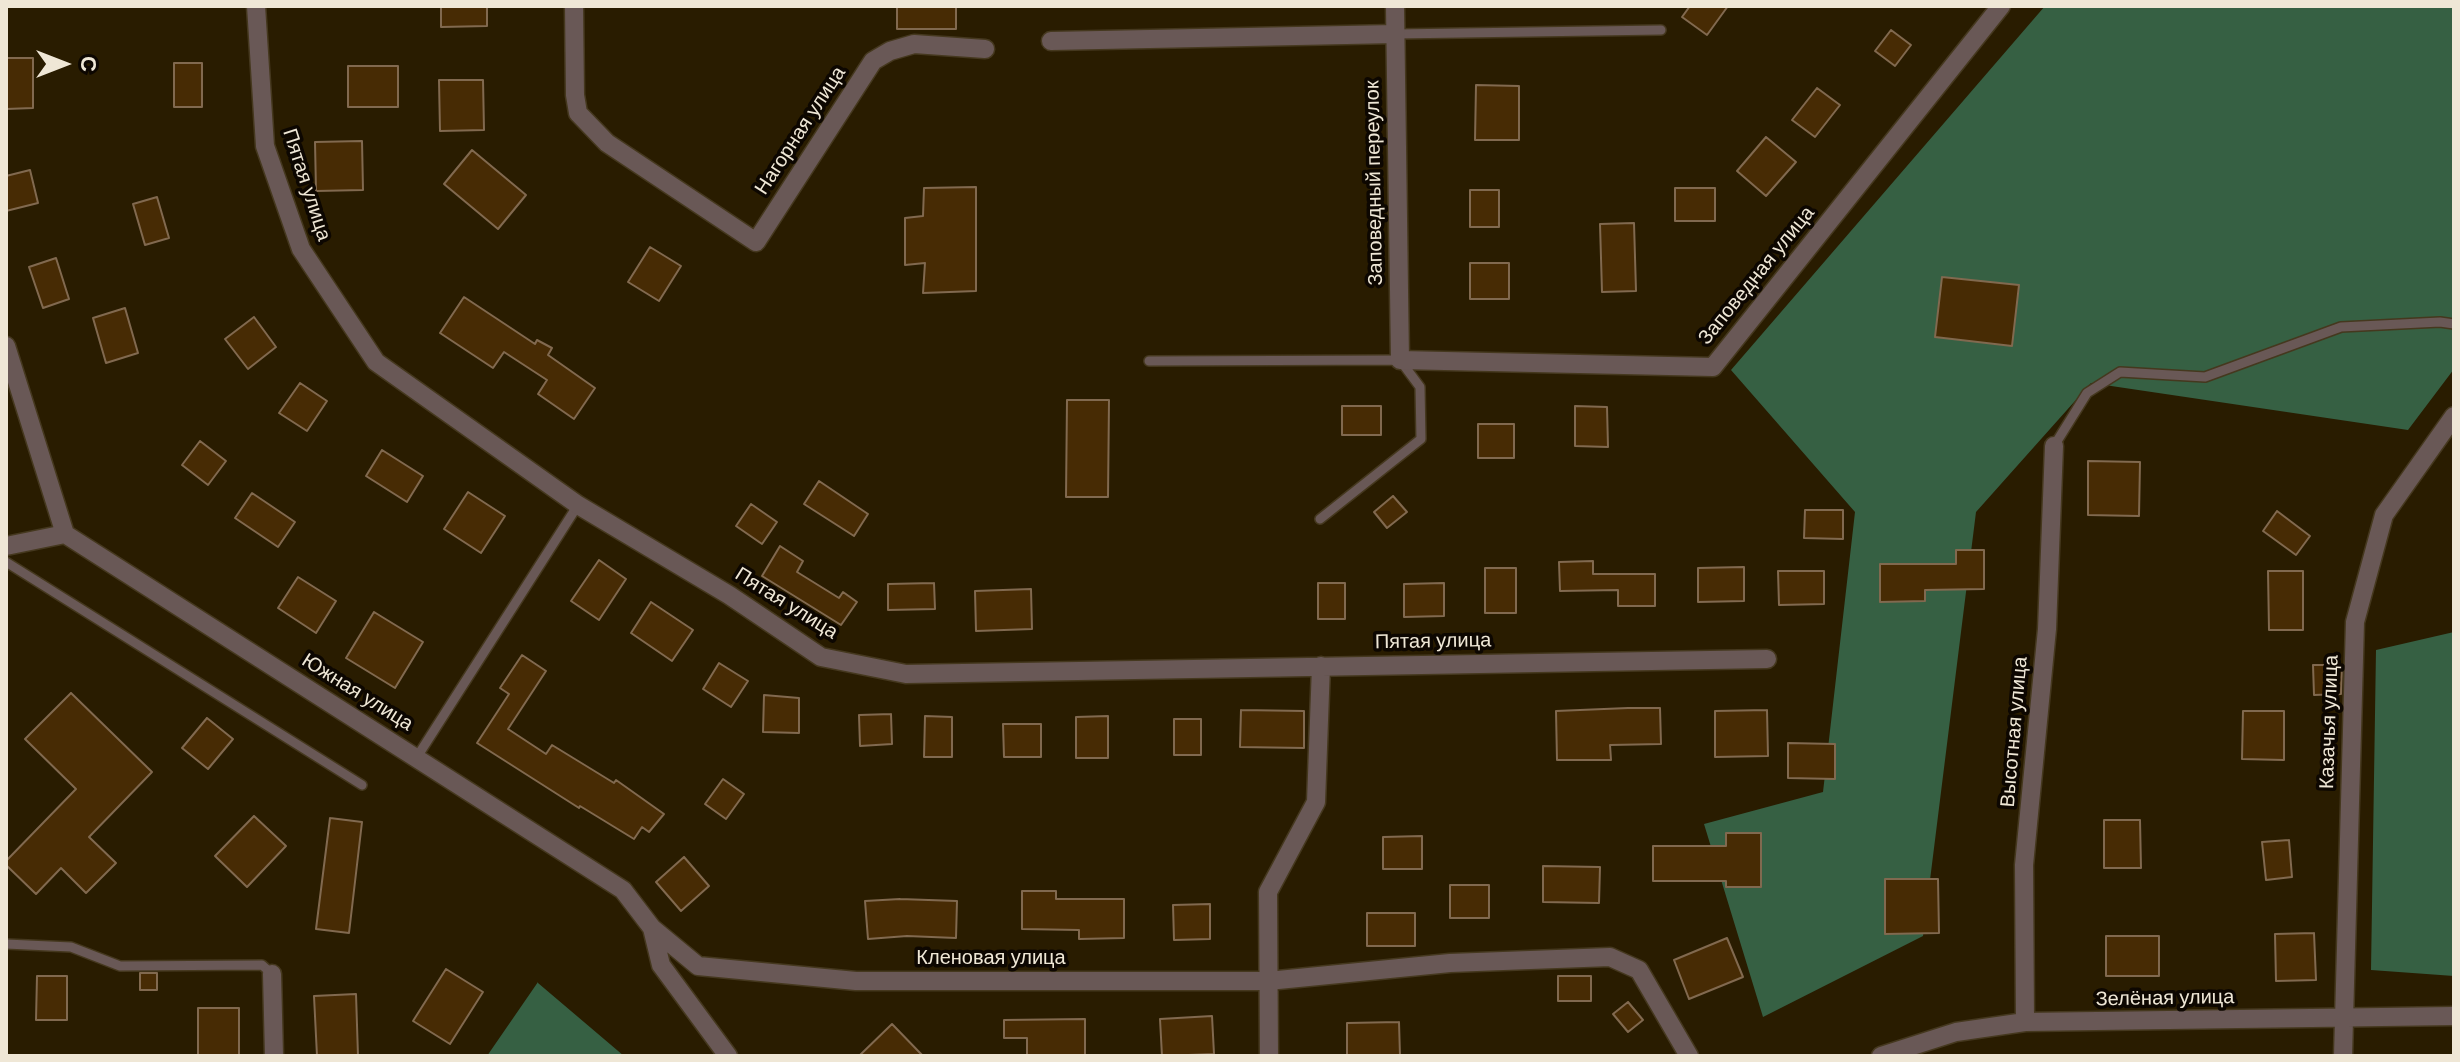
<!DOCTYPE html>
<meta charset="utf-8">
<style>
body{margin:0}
#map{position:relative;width:2460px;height:1062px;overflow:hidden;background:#291c00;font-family:"DM Sans",sans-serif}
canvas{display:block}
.frame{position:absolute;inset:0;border:8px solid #efe7d6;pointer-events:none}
.north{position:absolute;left:24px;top:24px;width:80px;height:80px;-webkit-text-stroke:6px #0d0701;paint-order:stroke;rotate:90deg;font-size:22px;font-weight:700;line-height:32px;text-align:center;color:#efe7d6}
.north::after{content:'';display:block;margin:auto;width:28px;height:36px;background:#efe7d6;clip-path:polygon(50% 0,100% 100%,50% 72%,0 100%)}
</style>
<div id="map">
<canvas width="2460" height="1062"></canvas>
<div class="frame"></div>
<div class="north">С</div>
</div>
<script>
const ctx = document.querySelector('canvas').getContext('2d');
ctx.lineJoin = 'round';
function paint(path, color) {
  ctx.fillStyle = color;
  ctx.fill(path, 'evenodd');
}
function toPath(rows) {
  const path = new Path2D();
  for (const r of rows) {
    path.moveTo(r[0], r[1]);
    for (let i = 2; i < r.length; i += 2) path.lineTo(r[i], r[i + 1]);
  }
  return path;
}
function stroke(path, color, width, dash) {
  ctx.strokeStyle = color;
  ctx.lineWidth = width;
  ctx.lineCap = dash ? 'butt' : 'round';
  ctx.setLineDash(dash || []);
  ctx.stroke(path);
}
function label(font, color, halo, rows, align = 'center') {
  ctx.font = font + ' "DM Sans",sans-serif';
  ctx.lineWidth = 7;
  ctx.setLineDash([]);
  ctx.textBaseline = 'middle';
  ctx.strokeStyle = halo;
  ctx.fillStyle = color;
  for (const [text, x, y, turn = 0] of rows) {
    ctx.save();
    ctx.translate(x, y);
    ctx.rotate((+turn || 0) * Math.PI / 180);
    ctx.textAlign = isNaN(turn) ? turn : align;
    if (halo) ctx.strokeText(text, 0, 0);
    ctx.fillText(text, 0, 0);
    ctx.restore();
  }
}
paint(toPath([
 [2045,6,2454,6,2454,369,2408,430,2091,383,1976,512,1923,936,1763,1017,1704,824,1823,792,1855,512,1731,370],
 [2454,632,2454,976,2371,970,2376,650],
 [538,982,538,983,624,1056,487,1056]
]), '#366043');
const building = toPath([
 [441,6,487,6,487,26,441,27,441,6],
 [897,6,956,6,956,29,897,29,897,6],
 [1690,6,1728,6,1707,35,1682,17,1690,6],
 [1891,30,1911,45,1895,66,1875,51,1891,30],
 [6,58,33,58,33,108,6,109,6,58],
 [174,63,202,63,202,107,174,107,174,63],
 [348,66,398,66,398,107,348,107,348,66],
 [439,80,483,80,484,130,440,131,439,80],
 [1476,85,1519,86,1519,140,1475,140,1476,85],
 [1817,88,1840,105,1815,137,1792,120,1817,88],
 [1766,137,1796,162,1766,196,1737,171,1766,137],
 [362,141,363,190,316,191,315,142,362,141],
 [472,150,526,195,498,229,444,184,472,150],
 [30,170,38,203,6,211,6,176,30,170],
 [976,187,976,291,923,293,925,263,905,265,905,218,923,216,924,188,976,187],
 [1675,188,1715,188,1715,221,1675,221,1675,188],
 [1470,190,1499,190,1499,227,1470,227,1470,190],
 [157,197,169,238,145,245,133,204,157,197],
 [1634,223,1636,291,1602,292,1600,224,1634,223],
 [650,247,681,266,659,301,628,282,650,247],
 [56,258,69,299,43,308,29,267,56,258],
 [1470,263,1509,263,1509,299,1470,299,1470,263],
 [1942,277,2019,285,2012,346,1935,337,1942,277],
 [464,297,535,344,537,340,552,348,548,355,595,388,574,419,538,394,547,380,504,352,493,368,440,333,464,297],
 [125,308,138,353,106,363,93,318,125,308],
 [254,317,276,347,248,369,225,339,254,317],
 [300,383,327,401,307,431,279,413,300,383],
 [1067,400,1109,400,1108,497,1066,497,1067,400],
 [1342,406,1381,406,1381,435,1342,435,1342,406],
 [1575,406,1607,407,1608,447,1575,446,1575,406],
 [1478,424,1514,424,1514,458,1478,458,1478,424],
 [200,441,226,461,208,485,182,465,200,441],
 [382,450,423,476,407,502,366,476,382,450],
 [2088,461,2140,462,2139,516,2088,515,2088,461],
 [819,481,868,514,854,536,804,504,819,481],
 [468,492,505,516,481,553,444,529,468,492],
 [252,493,295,522,278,547,235,518,252,493],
 [1393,496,1407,512,1387,528,1374,512,1393,496],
 [751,504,777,522,762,544,736,526,751,504],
 [1805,510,1843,510,1843,539,1804,538,1805,510],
 [2277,511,2310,536,2296,555,2263,531,2277,511],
 [780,546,803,561,797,572,839,598,843,592,857,602,841,625,762,576,780,546],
 [1956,550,1984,550,1984,589,1925,590,1925,601,1880,602,1880,564,1956,564,1956,550],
 [599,560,626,579,599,620,571,601,599,560],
 [1593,561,1593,574,1655,574,1655,606,1618,606,1618,590,1560,591,1559,562,1593,561],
 [1744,567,1744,601,1698,602,1698,568,1744,567],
 [1485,568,1516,568,1516,613,1485,613,1485,568],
 [1778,571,1824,571,1824,604,1779,605,1778,571],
 [2268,571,2303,571,2303,630,2269,630,2268,571],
 [298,577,336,601,316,633,278,608,298,577],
 [934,583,935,609,888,610,888,584,934,583],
 [1318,583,1345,583,1345,619,1318,619,1318,583],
 [1444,583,1444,616,1404,617,1404,584,1444,583],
 [1031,589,1032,629,976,631,975,591,1031,589],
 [651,602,693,630,672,661,631,633,651,602],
 [374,612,423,642,395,688,346,658,374,612],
 [522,655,546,671,508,729,546,754,552,745,614,783,616,780,664,814,649,832,642,827,634,839,580,806,579,808,477,743,509,694,500,688,522,655],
 [719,663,748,681,731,707,703,689,719,663],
 [2313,665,2342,665,2341,694,2314,695,2313,665],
 [71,693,152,772,89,837,116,863,86,893,61,868,36,894,6,865,6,861,76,789,25,739,71,693],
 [764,695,799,698,799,733,763,732,764,695],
 [1628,708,1660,708,1661,744,1610,745,1611,760,1557,760,1556,711,1628,708],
 [1241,710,1304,711,1304,748,1240,747,1241,710],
 [1767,710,1768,756,1715,757,1715,711,1767,710],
 [2243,711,2284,711,2284,760,2242,759,2243,711],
 [891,714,892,744,860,746,859,715,891,714],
 [925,716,952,717,952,757,924,757,925,716],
 [1108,716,1108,758,1076,758,1076,717,1108,716],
 [207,718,233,739,208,769,182,748,207,718],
 [1174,719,1201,719,1201,755,1174,755,1174,719],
 [1003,724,1041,724,1041,757,1004,757,1003,724],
 [1788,743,1835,744,1835,779,1788,778,1788,743],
 [723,779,744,794,726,819,705,804,723,779],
 [254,816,286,846,247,887,215,856,254,816],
 [330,818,362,822,349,933,316,929,330,818],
 [2104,820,2140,820,2141,868,2104,868,2104,820],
 [1726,833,1761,833,1761,887,1726,887,1726,881,1653,881,1653,846,1726,846,1726,833],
 [1422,836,1422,869,1383,869,1383,837,1422,836],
 [2289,840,2292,877,2266,880,2262,842,2289,840],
 [684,857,709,886,681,911,656,882,684,857],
 [1543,866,1600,867,1599,903,1543,902,1543,866],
 [1885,879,1938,879,1939,933,1885,934,1885,879],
 [1450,885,1489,885,1489,918,1450,918,1450,885],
 [1022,891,1056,891,1056,899,1124,899,1124,938,1079,939,1079,930,1022,929,1022,891],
 [900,899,957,901,956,938,907,936,868,939,865,901,900,899],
 [1210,904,1210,939,1174,940,1173,905,1210,904],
 [1367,913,1415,913,1415,946,1367,946,1367,913],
 [2314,933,2316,980,2276,981,2275,934,2314,933],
 [2106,936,2159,936,2159,976,2106,976,2106,936],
 [1727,938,1743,977,1689,999,1674,960,1727,938],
 [446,969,483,992,450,1044,413,1021,446,969],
 [140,973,157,973,157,990,140,990,140,973],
 [37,976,67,976,67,1020,36,1020,37,976],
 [1558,976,1591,976,1591,1001,1558,1001,1558,976],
 [356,994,358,1056,317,1056,314,996,356,994],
 [1628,1002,1643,1020,1628,1032,1613,1014,1628,1002],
 [198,1008,239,1008,239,1056,198,1056,198,1008],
 [1212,1016,1214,1054,1162,1056,1160,1019,1212,1016],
 [1085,1019,1085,1056,1027,1056,1027,1038,1004,1038,1004,1020,1085,1019],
 [1399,1022,1400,1056,1347,1056,1347,1023,1399,1022],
 [892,1024,923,1056,859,1056,892,1024]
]);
paint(building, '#472b04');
stroke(building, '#81694f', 2);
const lane = toPath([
 [1395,34,1661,30],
 [1149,361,1400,360,1420,387,1421,439,1320,519],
 [2054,446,2087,393,2120,372,2205,377,2341,327,2440,322,2454,324],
 [6,562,362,785],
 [417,757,578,505],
 [6,944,71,947,120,966,262,965,272,974]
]);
const street = toPath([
 [256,6,265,146,301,249,376,362,578,505,729,595,821,657,906,674,1767,659],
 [574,6,575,95,578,113,607,143,756,242,873,61,890,51,914,44,985,49],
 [1395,6,1400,360,1713,367,2001,6],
 [1051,41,1395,34],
 [6,346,65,534,623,890,652,928,661,965,728,1056],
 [6,546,65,534],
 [652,928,698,966,856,981,1268,981,1450,963,1610,957,1639,970,1689,1056],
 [272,974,274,1056],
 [2025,1022,2024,865,2047,629,2054,446],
 [1269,1056,1268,892,1316,802,1321,666],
 [1881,1056,1956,1032,2025,1022,2454,1016],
 [2343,1056,2355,622,2384,515,2454,416]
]);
stroke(lane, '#45381e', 12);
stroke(street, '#45381e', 21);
stroke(lane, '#695856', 9);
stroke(street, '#695856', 18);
label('20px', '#efe7d6', '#0d0701', [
 ["Нагорная улица",801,131,-57],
 ["Заповедный переулок",1375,183,-91],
 ["Пятая улица",306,185,72],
 ["Заповедная улица",1757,276,-51],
 ["Пятая улица",786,604,32],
 ["Пятая улица",1433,642,-1],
 ["Южная улица",357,693,32],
 ["Казачья улица",2330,722,-88],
 ["Высотная улица",2015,732,-85],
 ["Кленовая улица",991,959],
 ["Зелёная улица",2165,999,-1]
]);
</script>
